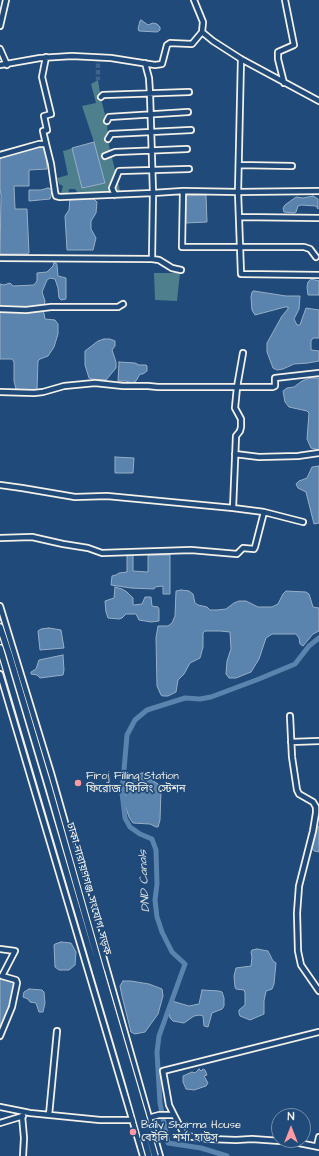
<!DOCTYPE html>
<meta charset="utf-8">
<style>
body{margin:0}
#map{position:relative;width:319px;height:1156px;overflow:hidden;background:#1f4a7a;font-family:"Architects Daughter",sans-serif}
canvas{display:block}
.north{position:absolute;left:271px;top:1108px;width:40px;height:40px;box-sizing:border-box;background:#1f4a7a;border:1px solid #748da6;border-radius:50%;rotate:0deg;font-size:11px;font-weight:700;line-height:16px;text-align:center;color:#f4f1e8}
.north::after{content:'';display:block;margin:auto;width:14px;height:18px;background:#ff9aa2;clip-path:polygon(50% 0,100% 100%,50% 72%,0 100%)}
</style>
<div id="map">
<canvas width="319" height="1156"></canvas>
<div class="north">N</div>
</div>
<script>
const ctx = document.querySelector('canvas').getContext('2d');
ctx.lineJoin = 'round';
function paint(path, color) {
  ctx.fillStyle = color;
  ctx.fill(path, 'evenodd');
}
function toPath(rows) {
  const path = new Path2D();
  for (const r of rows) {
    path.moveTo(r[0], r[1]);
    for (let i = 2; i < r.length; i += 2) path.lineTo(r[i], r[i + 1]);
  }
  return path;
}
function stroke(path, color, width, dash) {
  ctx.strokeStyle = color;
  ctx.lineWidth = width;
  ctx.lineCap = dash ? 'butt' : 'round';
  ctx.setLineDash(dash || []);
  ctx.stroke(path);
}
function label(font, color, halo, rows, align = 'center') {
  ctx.font = font + ' "Architects Daughter","Noto Sans Bengali",sans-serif';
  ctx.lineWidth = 3.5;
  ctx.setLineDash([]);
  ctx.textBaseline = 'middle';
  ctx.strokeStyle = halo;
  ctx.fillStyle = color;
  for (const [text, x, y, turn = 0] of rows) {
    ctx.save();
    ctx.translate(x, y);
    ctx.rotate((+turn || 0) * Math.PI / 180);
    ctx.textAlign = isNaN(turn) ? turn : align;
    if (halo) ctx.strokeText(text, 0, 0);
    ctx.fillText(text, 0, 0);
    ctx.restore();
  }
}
paint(toPath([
 [98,80,101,99,107,122,108,141,120,191,86,193,79,197,79,194,75,189,69,189,68,197,60,197,63,186,59,184,57,178,68,175,63,151,94,142,82,106,96,103,91,84],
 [154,273,180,273,177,301,155,300]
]), '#4d808c');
const water = toPath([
 [141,20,148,25,153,23,157,24,160,27,160,30,157,32,139,31,138,29,140,21,141,20],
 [94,142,105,183,82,188,72,148,94,142],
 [38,147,44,147,46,148,47,169,29,170,29,186,14,186,15,209,27,209,29,253,27,254,0,254,1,195,0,189,0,157,38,147],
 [48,188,51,189,52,192,50,199,29,201,29,190,41,190,48,188],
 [206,195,207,222,185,223,184,196,206,195],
 [313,196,318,199,318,209,316,206,301,205,298,206,296,212,294,213,284,212,283,208,285,205,296,197,303,198,313,196],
 [85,197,94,199,97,202,96,213,91,221,91,229,96,238,93,250,67,250,65,216,69,210,70,199,85,197],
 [54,263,56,263,57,265,58,276,66,278,66,299,61,300,59,298,58,288,55,279,50,278,47,280,42,292,45,301,44,306,26,309,0,308,0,284,4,285,10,283,13,286,34,285,37,281,37,273,47,272,53,266,54,263],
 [311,279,319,281,319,295,308,295,307,287,308,282,311,279],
 [254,291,286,296,300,296,299,309,294,319,297,325,300,325,301,322,306,308,319,310,319,338,313,338,311,341,311,350,319,351,319,361,308,363,294,364,283,369,277,370,273,368,267,352,267,343,282,316,288,309,288,307,285,307,255,315,252,310,251,297,252,292,254,291],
 [0,310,41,310,44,313,45,319,55,320,58,324,58,334,54,347,48,356,40,359,38,361,37,390,28,391,16,389,14,381,14,362,12,359,0,359,0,310],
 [104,339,110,339,115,341,115,346,112,350,116,362,116,368,106,380,91,379,89,378,85,365,85,351,98,341,104,339],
 [119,362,135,363,139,365,146,365,147,366,147,371,143,374,140,374,136,381,132,383,126,381,118,381,119,362],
 [310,378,319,378,319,450,311,448,307,439,309,413,307,411,289,407,285,402,283,391,287,388,294,387,302,381,310,378],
 [115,457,134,458,133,473,115,473,115,457],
 [319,466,319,523,314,524,306,492,298,488,296,484,299,481,307,478,312,467,319,466],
 [127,555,133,555,133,571,148,572,148,555,170,555,170,594,163,594,163,586,155,587,154,589,131,588,111,585,112,576,116,575,119,573,127,572,127,555],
 [115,587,122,589,127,592,133,598,133,604,134,605,142,604,145,597,151,597,152,606,158,607,159,609,159,621,151,622,139,620,136,614,126,614,122,618,119,619,108,618,106,612,105,601,114,598,115,587],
 [181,590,189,591,193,594,195,603,198,605,207,607,210,610,217,610,226,609,234,603,239,601,246,601,258,607,272,607,278,604,283,594,286,591,306,592,309,594,313,607,319,608,319,631,313,634,303,646,300,644,299,638,296,634,272,634,266,638,259,659,251,672,236,678,229,678,226,674,227,661,231,649,230,632,220,631,205,631,203,633,203,647,200,658,190,663,184,674,178,680,176,692,168,696,163,696,161,695,157,686,156,638,158,626,168,626,172,623,175,616,176,591,181,590],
 [49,628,61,630,64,648,40,650,38,631,41,629,49,628],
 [63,655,64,670,63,675,40,678,37,675,31,674,31,672,36,669,39,660,63,655],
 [143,773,149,775,150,779,158,784,161,790,160,820,158,827,156,827,150,824,133,823,129,817,126,808,124,800,126,789,138,774,143,773],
 [319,826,319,852,314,851,311,847,314,833,319,826],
 [61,942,71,943,76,952,75,965,69,970,59,970,55,967,54,945,55,944,61,942],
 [257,949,268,951,273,961,276,963,274,984,272,989,266,991,264,1001,264,1014,250,1020,240,1016,239,1013,239,1010,245,1005,245,993,244,990,236,989,235,987,234,976,236,968,251,966,252,957,251,952,252,950,257,949],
 [0,976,16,982,11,1007,0,1029,0,976],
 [123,981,131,981,149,984,162,989,163,996,158,1014,145,1032,135,1034,131,1032,122,996,120,986,123,981],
 [29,989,42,990,44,992,45,1003,43,1012,39,1012,36,1003,30,1002,28,999,23,997,24,992,29,989],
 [202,990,219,991,222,992,224,998,224,1006,222,1009,212,1013,208,1027,204,1026,203,1016,200,1015,194,1016,184,1023,173,1021,170,1018,169,1012,172,1001,189,1006,199,1004,202,990],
 [199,1069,201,1071,203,1069,205,1070,207,1075,204,1076,208,1083,206,1086,194,1090,186,1089,183,1082,183,1076,192,1072,195,1073,199,1069]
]);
paint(water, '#5a83ad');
stroke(water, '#98afc5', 1);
stroke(toPath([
 [227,1156,201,1148,168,1143,160,1103,157,1052,159,1036,185,964,172,952,162,932,157,917,155,900,157,884,156,850,152,839,140,834,130,827,125,818,122,793,127,735,135,720,147,710,185,698,200,699,211,697,259,679,295,664,309,646,319,638]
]), '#5a83ad', 5);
stroke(toPath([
 [98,57,98,80]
]), '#3f638a', 4.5, [4.5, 2]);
const minor = toPath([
 [0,26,6,0],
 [202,32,213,41,241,59,319,101],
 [0,49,7,65],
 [46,57,42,77,51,114,44,116,47,130,43,131,46,144],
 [241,59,238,192,241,274,319,275],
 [145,63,149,78,150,94,153,193,183,191,238,192,319,191],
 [0,65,40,58,72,56,111,58,155,65,162,64,167,45,170,43,192,44,202,32,203,22,194,0],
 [284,83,278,59,278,52,294,45,285,0],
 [101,97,103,95,189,92],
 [107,121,109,117,188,112],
 [108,139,111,134,191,130],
 [0,155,39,144,46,144,51,164,55,192,56,196,60,197,153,193,152,259],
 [105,156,115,152,187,149],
 [239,165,292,166],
 [183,191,182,247,304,247,310,249,316,257],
 [115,195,112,188,119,171,189,169],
 [239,217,319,218],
 [0,258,152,259,159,260,172,268,181,270],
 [0,309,26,310,51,307,118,307,123,304],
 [243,353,237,387,273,387,275,386,275,378,319,373],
 [0,392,34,393,43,392,64,386,95,383,123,386,148,386,158,387,237,387,235,408,241,419,241,427,240,431,236,436,233,508],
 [235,454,259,457,298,456,319,453],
 [0,485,22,488,75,497,107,496,233,508,264,512,303,522],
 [0,538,32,537,63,544,88,548,102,553,191,550,237,554,243,548,254,549,255,547,264,512],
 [0,606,51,773,160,1156],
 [0,674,143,1156],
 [290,716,292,757,297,790,299,794,313,802,316,807,316,813,313,831,299,886,297,913,298,951,301,965,319,991],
 [291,742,319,741],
 [0,949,15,951,2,976,16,980,17,983,12,1007,0,1036],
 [0,1107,30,1113,100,1120,135,1120],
 [49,1115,57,1031],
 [174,1115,169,1105,163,1071,319,1032],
 [22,1116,24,1138,23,1156],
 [148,1118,159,1115,174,1115,185,1136,211,1139,236,1140,252,1139,294,1142,319,1147],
 [0,1123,23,1116],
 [317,1146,319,1137]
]);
const major = toPath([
 [0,627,9,654,49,788,101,971],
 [0,648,96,973]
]);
stroke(minor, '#f4f1e8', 8);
stroke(major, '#f4f1e8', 8);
stroke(minor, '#1f4a7a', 4.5);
stroke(major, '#1f4a7a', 5.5);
const majorBridge = toPath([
 [101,971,155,1156],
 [96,973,128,1081,149,1156]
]);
stroke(majorBridge, '#f4f1e8', 8, []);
stroke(majorBridge, '#1f4a7a', 5.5);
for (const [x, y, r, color] of [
 [78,783,4,"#ff9aa2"],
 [133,1132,4,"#ff9aa2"]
]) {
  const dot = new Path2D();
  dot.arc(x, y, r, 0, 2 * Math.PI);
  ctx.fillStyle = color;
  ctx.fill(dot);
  stroke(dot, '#1f4a7a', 1.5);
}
label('11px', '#f4f1e8', '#1f4a7a', [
 ["Firoj Filling Station",86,777],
 ["ফিরোজ ফিলিং স্টেশন",86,790],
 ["Baily Sharma House",141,1126],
 ["বেইলি শর্মা হাউস",141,1139]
], 'left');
label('11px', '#f4f1e8', '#1f4a7a', [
 ["ঢাকা-নারায়ণগঞ্জ সংযোগ সড়ক",88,889,74]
]);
label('italic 12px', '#dde0df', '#1f4a7a', [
 ["DND Canals",145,881,-93]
]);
</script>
